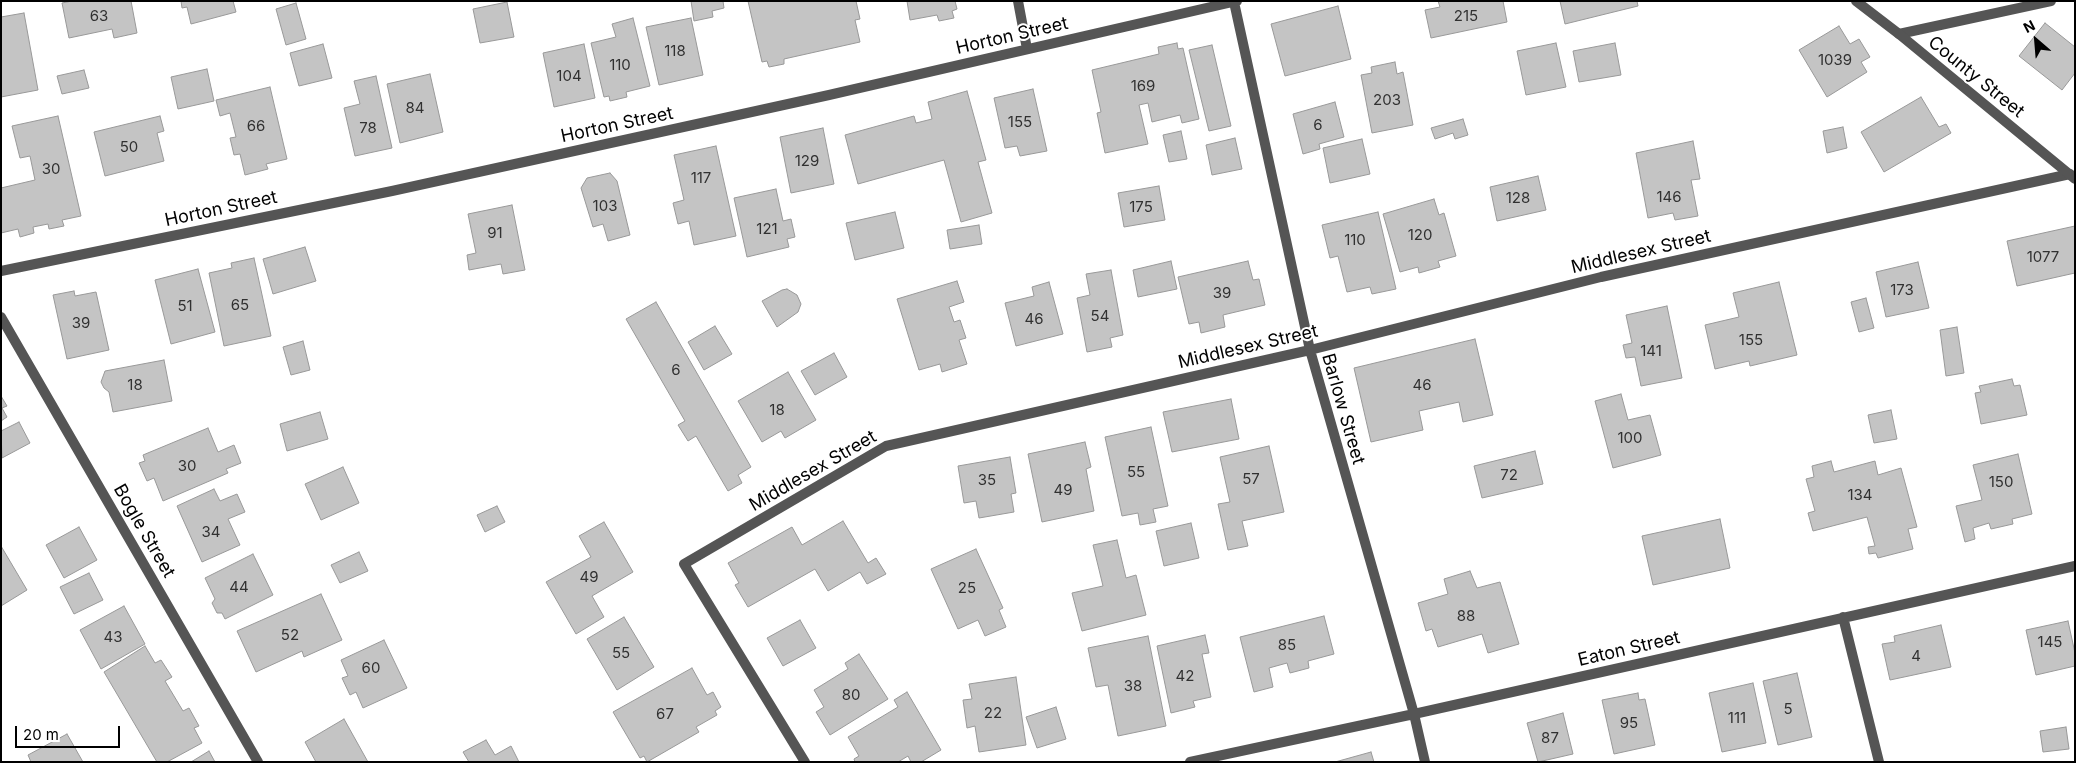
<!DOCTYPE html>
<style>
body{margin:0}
#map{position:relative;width:2076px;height:763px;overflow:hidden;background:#fff;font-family:Inter,sans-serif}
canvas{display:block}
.frame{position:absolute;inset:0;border:2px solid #000;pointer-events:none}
.north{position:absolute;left:2011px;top:15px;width:50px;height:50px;-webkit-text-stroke:4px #fff;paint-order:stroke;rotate:333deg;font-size:14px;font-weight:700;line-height:20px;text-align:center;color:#000}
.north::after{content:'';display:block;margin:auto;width:18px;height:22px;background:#000;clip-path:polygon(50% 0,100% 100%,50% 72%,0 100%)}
.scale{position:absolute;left:15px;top:726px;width:105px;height:22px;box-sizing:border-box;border:2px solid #000;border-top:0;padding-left:6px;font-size:15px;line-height:18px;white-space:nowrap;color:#000;-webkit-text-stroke:4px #fff;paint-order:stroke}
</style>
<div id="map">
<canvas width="2076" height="763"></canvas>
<div class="frame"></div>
<div class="north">N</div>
<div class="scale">20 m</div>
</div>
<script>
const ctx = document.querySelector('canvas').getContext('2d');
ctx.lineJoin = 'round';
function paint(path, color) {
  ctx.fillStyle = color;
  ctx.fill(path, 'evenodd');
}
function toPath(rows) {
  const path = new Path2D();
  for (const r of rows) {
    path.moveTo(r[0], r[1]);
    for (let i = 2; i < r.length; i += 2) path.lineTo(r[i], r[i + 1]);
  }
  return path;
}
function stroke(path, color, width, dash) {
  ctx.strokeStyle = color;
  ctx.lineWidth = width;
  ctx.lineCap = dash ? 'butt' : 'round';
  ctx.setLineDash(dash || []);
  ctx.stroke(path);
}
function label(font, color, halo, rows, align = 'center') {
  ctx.font = font + ' Inter,sans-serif';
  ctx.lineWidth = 4;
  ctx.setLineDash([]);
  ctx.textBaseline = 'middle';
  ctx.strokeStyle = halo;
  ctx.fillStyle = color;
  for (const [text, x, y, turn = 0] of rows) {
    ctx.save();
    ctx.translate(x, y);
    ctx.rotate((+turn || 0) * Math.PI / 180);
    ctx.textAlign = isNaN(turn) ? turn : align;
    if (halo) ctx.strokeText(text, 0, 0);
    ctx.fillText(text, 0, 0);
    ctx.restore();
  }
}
const building = toPath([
 [72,1,131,1,137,33,114,38,112,29,69,38,62,3,72,1],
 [181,1,233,1,236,12,191,24,187,7,182,8,181,1],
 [691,1,723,1,724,8,712,11,713,17,694,21,691,1],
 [748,1,856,1,860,19,855,20,860,42,784,59,784,64,769,67,767,61,762,62,748,1],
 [907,1,955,1,957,9,952,11,954,18,939,21,937,15,910,20,907,1],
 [1438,1,1503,1,1507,22,1431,38,1425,10,1440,7,1438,1],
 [1560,1,1637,1,1638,6,1565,24,1560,1],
 [507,2,514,37,480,43,473,9,507,2],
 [296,3,306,39,286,45,276,9,296,3],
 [1338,6,1351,59,1285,76,1271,24,1338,6],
 [24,13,38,90,1,97,1,17,24,13],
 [633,18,650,86,626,92,627,97,610,101,609,96,604,97,591,43,616,37,612,24,633,18],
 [691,18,703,75,659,85,646,27,691,18],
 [2045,23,2075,47,2075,73,2062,90,2019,56,2045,23],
 [1839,26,1850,44,1859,39,1870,57,1861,62,1867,72,1827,97,1799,50,1839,26],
 [1177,43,1178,49,1183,48,1199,119,1182,123,1180,115,1152,122,1148,103,1139,105,1148,144,1105,153,1097,113,1101,112,1092,70,1159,54,1158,47,1177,43],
 [1556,43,1566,87,1526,95,1517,51,1556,43],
 [1615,43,1621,75,1579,82,1573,51,1615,43],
 [323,44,332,78,299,86,290,53,323,44],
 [584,44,595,98,554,107,543,53,584,44],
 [1212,45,1231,126,1209,131,1189,50,1212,45],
 [1395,62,1397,74,1403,72,1413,125,1372,133,1361,75,1372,73,1371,67,1395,62],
 [207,69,214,101,178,109,171,77,207,69],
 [84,70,89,88,62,94,57,76,84,70],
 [430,74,443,132,400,143,387,84,430,74],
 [376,76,392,148,355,156,344,108,360,104,354,81,376,76],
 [270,87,287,159,266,164,268,169,245,175,240,154,234,155,230,138,236,137,230,113,220,116,216,100,270,87],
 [1033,89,1047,151,1020,156,1017,146,1005,148,994,98,1033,89],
 [967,91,986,160,978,162,992,213,961,222,944,160,858,184,845,135,914,116,916,123,932,119,928,102,967,91],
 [1921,97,1939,127,1946,124,1951,133,1884,172,1861,132,1921,97],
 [1335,102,1344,137,1319,144,1320,149,1303,154,1293,114,1335,102],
 [58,116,81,216,62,220,64,226,49,229,48,224,33,227,34,233,20,237,18,229,1,233,1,188,35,180,30,156,20,158,12,126,58,116],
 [160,116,164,131,157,133,164,161,105,176,94,132,160,116],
 [1463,119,1468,135,1455,139,1453,133,1435,139,1431,128,1463,119],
 [1843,127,1847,148,1827,153,1823,131,1843,127],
 [823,128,834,184,791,193,780,137,823,128],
 [1181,131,1187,159,1169,162,1163,135,1181,131],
 [1235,138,1242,169,1212,175,1206,145,1235,138],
 [1362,139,1370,174,1330,183,1323,148,1362,139],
 [1693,141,1700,179,1691,180,1698,216,1675,220,1673,213,1648,218,1636,153,1693,141],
 [716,146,736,236,694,245,689,221,678,224,673,203,684,200,674,155,716,146],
 [610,173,617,181,630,235,608,241,603,224,593,227,581,188,587,178,610,173],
 [1538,176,1546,210,1497,221,1490,187,1538,176],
 [1159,186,1165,220,1124,227,1118,193,1159,186],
 [776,189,783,221,791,219,795,237,787,239,789,247,747,257,734,198,776,189],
 [1434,199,1439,215,1444,213,1456,256,1438,261,1440,267,1419,273,1418,267,1400,272,1383,214,1434,199],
 [512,205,525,270,503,274,501,264,469,270,467,255,476,253,468,214,512,205],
 [895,212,904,248,855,260,846,223,895,212],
 [1378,212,1396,289,1372,294,1370,287,1347,292,1338,256,1330,258,1322,225,1378,212],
 [979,225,982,244,950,249,947,230,979,225],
 [2075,226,2075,273,2017,286,2007,241,2075,226],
 [305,247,316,281,273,294,263,259,305,247],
 [254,258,271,336,224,346,209,273,232,268,231,263,254,258],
 [1171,261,1177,289,1138,297,1133,270,1171,261],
 [1248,261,1253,280,1259,279,1265,305,1223,315,1225,327,1201,333,1199,322,1189,324,1178,277,1248,261],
 [1918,262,1929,308,1886,317,1876,272,1918,262],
 [198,269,215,332,171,344,155,280,198,269],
 [1111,270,1123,335,1110,338,1112,347,1087,352,1077,298,1090,295,1086,274,1111,270],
 [957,281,964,302,949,307,954,322,960,320,966,338,959,340,967,364,942,372,940,364,919,370,897,299,957,281],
 [1049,282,1063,334,1016,346,1005,303,1034,296,1032,287,1049,282],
 [1779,282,1797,355,1750,366,1749,361,1715,369,1705,325,1739,317,1733,293,1779,282],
 [787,289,797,295,801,304,798,312,777,327,762,301,782,290,787,289],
 [74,291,75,296,96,292,109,350,67,359,53,295,74,291],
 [1866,298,1874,328,1859,332,1851,302,1866,298],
 [656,302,751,467,738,475,742,483,728,491,696,436,688,441,678,425,685,421,626,319,656,302],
 [1667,306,1682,378,1641,386,1635,357,1626,358,1623,345,1632,343,1626,315,1667,306],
 [715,326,732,354,704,370,688,342,715,326],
 [1957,327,1964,373,1946,376,1940,330,1957,327],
 [1475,339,1493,415,1463,422,1459,402,1419,411,1423,430,1371,442,1354,368,1475,339],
 [303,341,310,370,291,375,283,347,303,341],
 [834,353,847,377,815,395,801,371,834,353],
 [164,360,172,401,113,412,109,392,104,388,101,382,105,371,164,360],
 [788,372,816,420,785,438,781,431,762,442,738,401,788,372],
 [2012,379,2014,386,2020,385,2027,415,1981,424,1975,393,1981,392,1979,386,2012,379],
 [1621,394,1628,420,1650,415,1661,455,1613,468,1595,401,1621,394],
 [1,396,7,406,2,408,7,417,1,421,1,396],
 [1231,399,1239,439,1172,452,1163,412,1231,399],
 [1891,410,1897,439,1874,443,1868,415,1891,410],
 [320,412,328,439,287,451,280,424,320,412],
 [19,422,30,443,2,458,1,431,19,422],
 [1151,427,1168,506,1153,509,1156,522,1140,525,1138,513,1122,516,1105,437,1151,427],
 [208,428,218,452,234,445,241,463,226,469,228,473,163,501,154,478,147,481,139,463,145,461,143,455,208,428],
 [1085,442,1091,467,1086,469,1094,511,1042,522,1028,454,1085,442],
 [1269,446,1284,512,1242,521,1248,546,1228,550,1218,504,1230,502,1220,457,1269,446],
 [1535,451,1543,484,1482,498,1474,466,1535,451],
 [2018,454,2032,514,2012,519,2013,524,1991,529,1989,523,1973,528,1975,539,1965,542,1956,506,1982,500,1973,465,2018,454],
 [1010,457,1016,493,1011,494,1014,512,979,518,976,501,964,503,958,466,1010,457],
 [1831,461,1834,472,1875,461,1878,475,1901,468,1917,527,1908,529,1913,549,1878,558,1876,553,1869,554,1868,547,1875,546,1867,517,1813,531,1808,513,1815,511,1806,479,1814,477,1812,466,1831,461],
 [343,467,359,503,321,520,305,484,343,467],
 [214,489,220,501,237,494,245,512,228,519,240,545,202,562,177,506,214,489],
 [497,506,505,522,485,532,477,515,497,506],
 [1720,519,1730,568,1653,585,1642,536,1720,519],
 [843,521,868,563,876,558,886,574,867,584,860,572,828,591,815,569,748,607,735,585,739,583,728,563,792,527,802,545,843,521],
 [604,522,633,572,592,596,604,617,576,634,546,582,591,557,579,536,604,522],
 [1191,523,1199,558,1164,566,1156,531,1191,523],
 [79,527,97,560,64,578,46,545,79,527],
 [1117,540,1126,578,1136,575,1146,615,1082,631,1072,593,1103,586,1093,545,1117,540],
 [1,546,27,590,1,606,1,546],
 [976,549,1003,608,999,610,1006,627,985,636,978,620,958,629,931,569,976,549],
 [359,552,368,571,340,583,331,565,359,552],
 [253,554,273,595,225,619,222,613,217,613,212,603,215,599,205,578,253,554],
 [1470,571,1477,588,1500,582,1519,644,1488,653,1482,634,1438,647,1432,629,1426,631,1418,603,1448,594,1444,579,1470,571],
 [89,573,103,600,74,614,60,587,89,573],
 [321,594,342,640,304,657,302,651,256,672,237,631,321,594],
 [124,606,145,644,101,669,80,630,124,606],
 [1324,616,1334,654,1308,661,1309,668,1290,673,1287,663,1269,668,1273,687,1254,692,1240,637,1324,616],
 [624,617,654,667,617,690,587,639,624,617],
 [800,620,816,648,783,666,767,638,800,620],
 [2068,621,2075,653,2075,666,2036,675,2026,630,2068,621],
 [1941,625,1951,667,1890,680,1882,644,1895,642,1894,636,1941,625],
 [1205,635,1209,653,1202,654,1211,697,1193,701,1195,707,1171,713,1157,646,1205,635],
 [1148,636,1166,726,1118,736,1108,685,1096,687,1088,648,1148,636],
 [384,640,407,688,363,708,356,692,350,695,342,678,348,676,341,660,384,640],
 [145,646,155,663,161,660,172,677,165,681,183,711,189,708,199,726,194,728,202,743,167,762,157,762,104,672,145,646],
 [859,654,888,699,830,735,816,712,824,707,814,690,848,669,845,663,859,654],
 [692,668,707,695,713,692,721,707,715,711,717,715,696,727,699,732,647,762,644,756,640,758,613,712,692,668],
 [1797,673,1812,737,1778,745,1763,681,1797,673],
 [1016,677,1026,745,979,752,975,726,967,728,963,700,972,699,969,684,1016,677],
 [1753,683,1766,743,1722,752,1709,693,1753,683],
 [907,692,941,750,921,762,911,762,908,756,898,762,855,762,854,759,859,756,848,737,898,707,894,700,907,692],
 [1638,693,1639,700,1645,699,1655,745,1614,754,1602,700,1638,693],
 [1056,707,1066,739,1037,748,1026,717,1056,707],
 [1563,713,1573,754,1538,762,1527,723,1563,713],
 [344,719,368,762,316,762,305,742,344,719],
 [2066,727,2069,749,2043,752,2040,731,2066,727],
 [67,734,83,762,31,762,28,755,67,734],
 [486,740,495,755,511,746,519,762,469,762,463,752,486,740],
 [209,751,215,762,191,762,209,751],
 [1371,752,1374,762,1335,762,1371,752]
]);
paint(building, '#c4c4c4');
stroke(building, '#999', 1);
stroke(toPath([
 [1018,1,1027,49],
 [1234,2,1310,350,1414,714,1425,762],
 [1899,34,2051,1],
 [1,271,392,191,829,95,1237,1],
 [1,317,258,762],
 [1843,617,1879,762],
 [805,762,684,564,886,446,1310,350,1601,277,2070,174],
 [1190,762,1414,714,2075,566]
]), '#555', 10);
stroke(toPath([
 [1856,1,1899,34,2075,179]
]), '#555', 10);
label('15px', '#313131', null, [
 ["63",99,16],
 ["215",1466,16],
 ["118",675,51],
 ["1039",1835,60],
 ["110",620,65],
 ["104",569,76],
 ["169",1143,86],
 ["203",1387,100],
 ["84",415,108],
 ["155",1020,122],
 ["6",1318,125],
 ["66",256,126],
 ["78",368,128],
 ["50",129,147],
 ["129",807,161],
 ["30",51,169],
 ["117",701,178],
 ["146",1669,197],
 ["128",1518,198],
 ["103",605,206],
 ["175",1141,207],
 ["121",767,229],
 ["91",495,233],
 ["120",1420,235],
 ["110",1355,240],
 ["1077",2043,257],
 ["173",1902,290],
 ["39",1222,293],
 ["65",240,305],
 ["51",185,306],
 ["54",1100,316],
 ["46",1034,319],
 ["39",81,323],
 ["155",1751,340],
 ["141",1651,351],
 ["6",676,370],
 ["18",135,385],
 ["46",1422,385],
 ["18",777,410],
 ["100",1630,438],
 ["30",187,466],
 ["55",1136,472],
 ["72",1509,475],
 ["57",1251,479],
 ["35",987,480],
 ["150",2001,482],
 ["49",1063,490],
 ["134",1860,495],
 ["34",211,532],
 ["49",589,577],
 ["44",239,587],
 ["25",967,588],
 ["88",1466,616],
 ["52",290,635],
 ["43",113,637],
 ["145",2050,642],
 ["85",1287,645],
 ["55",621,653],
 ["4",1916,656],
 ["60",371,668],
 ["42",1185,676],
 ["38",1133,686],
 ["80",851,695],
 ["5",1788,709],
 ["22",993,713],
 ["67",665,714],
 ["111",1737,718],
 ["95",1629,723],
 ["87",1550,738]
]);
label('18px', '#000', '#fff', [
 ["Horton Street",1012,36,-13],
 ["County Street",1976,77,39],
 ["Horton Street",617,125,-12],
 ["Horton Street",221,209,-12],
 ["Middlesex Street",1641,252,-13],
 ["Middlesex Street",1248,347,-13],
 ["Barlow Street",1343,409,74],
 ["Middlesex Street",813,471,-30],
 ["Bogle Street",144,531,60],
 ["Eaton Street",1629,649,-13]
]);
</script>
